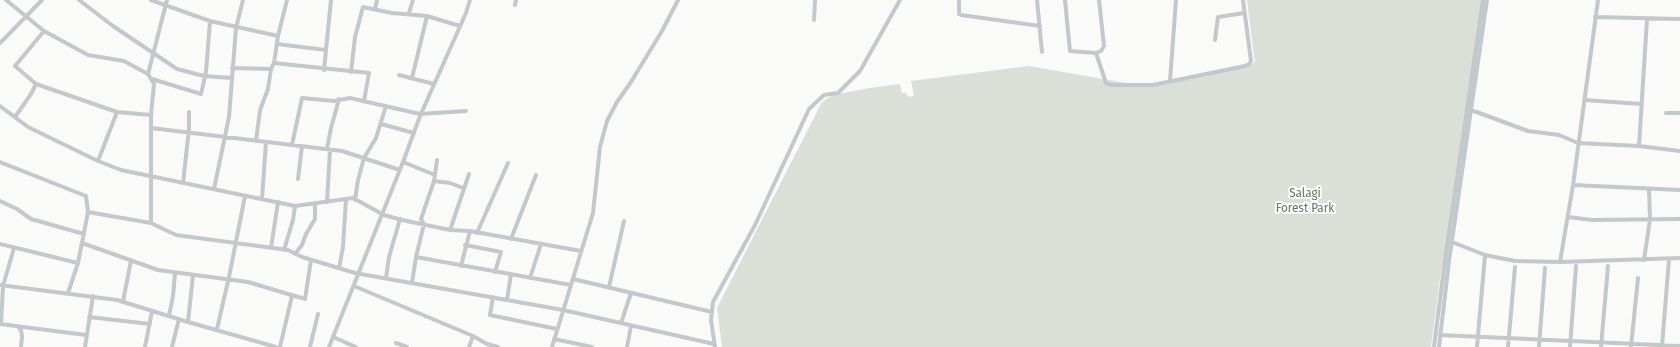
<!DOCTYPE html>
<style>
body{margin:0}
canvas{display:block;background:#fafaf8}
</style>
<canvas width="1680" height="347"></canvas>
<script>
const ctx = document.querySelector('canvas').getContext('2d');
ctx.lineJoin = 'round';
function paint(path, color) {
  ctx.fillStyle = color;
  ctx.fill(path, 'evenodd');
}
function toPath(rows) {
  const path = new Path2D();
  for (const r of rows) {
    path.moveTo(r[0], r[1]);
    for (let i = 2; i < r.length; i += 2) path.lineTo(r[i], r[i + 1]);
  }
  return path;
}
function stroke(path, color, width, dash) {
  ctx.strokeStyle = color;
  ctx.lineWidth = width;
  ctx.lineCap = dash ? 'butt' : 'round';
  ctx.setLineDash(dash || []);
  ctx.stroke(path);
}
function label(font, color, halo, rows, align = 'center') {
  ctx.font = font + ' "Fira Sans Condensed",sans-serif';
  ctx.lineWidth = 4;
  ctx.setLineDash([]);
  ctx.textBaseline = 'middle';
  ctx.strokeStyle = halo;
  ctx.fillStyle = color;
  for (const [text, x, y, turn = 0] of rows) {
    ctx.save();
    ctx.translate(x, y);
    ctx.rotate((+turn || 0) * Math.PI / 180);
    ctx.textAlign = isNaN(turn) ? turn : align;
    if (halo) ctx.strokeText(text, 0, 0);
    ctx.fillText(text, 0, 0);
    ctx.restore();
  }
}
paint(toPath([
 [1247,0,1484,0,1469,115,1440,278,1431,347,722,347,717,308,822,102,833,95,870,88,900,84,902,93,906,93,908,97,914,96,911,81,1029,66,1149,87,1157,86,1251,64,1255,62,1254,56]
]), '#dadfd7');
stroke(toPath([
 [6,0,44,31,88,55,124,61,148,74],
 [79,0,113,26,177,69,204,76,232,78],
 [151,0,210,21,278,36],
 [959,0,959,14,961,15,1040,26],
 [1037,0,1042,52],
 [1065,0,1070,51,1096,53,1101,51,1104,46,1099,0],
 [515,5,516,0],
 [375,9,377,0],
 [409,13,413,0],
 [1595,17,1680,19],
 [814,20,815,0],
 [44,31,15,66,36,84,117,112,151,115],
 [1215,40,1218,17,1244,13],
 [0,43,42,0],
 [277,44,326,50],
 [1096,53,1106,83,1111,85,1153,85,1245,66,1249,64,1251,61,1243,0],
 [274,63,369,73,364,101],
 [232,68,271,69],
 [324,70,331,0],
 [351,72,355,37,363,7,392,13,427,16,460,26],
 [399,75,434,84],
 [412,78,427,16],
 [152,79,201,94,206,72,210,21],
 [1170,81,1176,0],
 [1584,100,1642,104],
 [0,106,28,127,98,161,121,170,295,206,353,198,384,215,402,220,450,230,470,231,581,251],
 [1471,110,1528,131,1559,135,1578,143,1639,146,1680,151],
 [1666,113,1680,113],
 [15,117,31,94,36,84],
 [381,124,414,133],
 [151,128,342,151,400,170],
 [256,141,260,110,268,89,271,69,274,63,278,36,287,0],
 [292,145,302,98,334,101,350,98,420,114,466,111],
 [1639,146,1647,19],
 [327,149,331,128,339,99],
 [98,161,117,112],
 [0,162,86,196,88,212],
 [403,162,435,175],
 [298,179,302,146],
 [434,181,450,183,463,188],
 [183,183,189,129,189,112],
 [1573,185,1680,190],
 [214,189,229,117,236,28,243,0],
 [262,199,266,142],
 [355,200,358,180,364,158,376,138,386,106],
 [0,201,17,209,31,219,84,234],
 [327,202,330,150],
 [1568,217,1592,220,1680,219],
 [151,223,151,115,154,84,148,74,167,0],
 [450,230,469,174],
 [477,233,508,163],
 [511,239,536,175],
 [1452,242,1485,255,1515,261,1560,262,1680,258],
 [82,243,158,270,248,282,305,299,311,260],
 [0,244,78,263],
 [465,245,501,252,495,272],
 [271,248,278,202],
 [284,250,293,220,295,206],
 [295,254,302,245,306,234,315,219,315,203],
 [416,257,571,285],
 [1644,260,1650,219,1649,189],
 [1560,262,1573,185,1598,0],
 [461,266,470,231],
 [339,268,343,247,346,199],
 [386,278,389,257,400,219],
 [530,278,541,244],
 [573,279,712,312],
 [412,283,416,257,424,224,421,219,434,181,437,160],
 [0,285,117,300,188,322,276,347],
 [354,286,473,336,487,344,498,347],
 [609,287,624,221],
 [68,293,78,263,88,212,151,223,176,235,288,250,302,257,355,273,563,310,714,344],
 [493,297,490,315,557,329],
 [507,300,511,274],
 [123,301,131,261],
 [169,316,173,296,175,273],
 [89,317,150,324],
 [188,322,193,275],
 [621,323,631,293],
 [0,324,86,335],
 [1,324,3,286,14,248],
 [18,327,21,330,22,337,21,347],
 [217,329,229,277,245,196],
 [1440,335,1680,346],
 [333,337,356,347],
 [554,339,592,347],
 [396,343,407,347],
 [1662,346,1669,259],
 [85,347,93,296],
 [145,347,152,311],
 [172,347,179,319],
 [280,347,292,296],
 [310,347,318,314],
 [329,347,403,162,420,116,466,13,470,0],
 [469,347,473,336],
 [552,347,593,213,600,147,607,121,617,102,631,82,662,31,678,0],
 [627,347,631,326],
 [715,347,711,320,713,302,755,225,809,109,824,95,838,93,860,71,900,0],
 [1434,347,1445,260,1483,0],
 [1439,347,1449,261,1487,0],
 [1477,347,1485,255],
 [1508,347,1515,267],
 [1539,347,1545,268],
 [1570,347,1576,266],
 [1601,347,1608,266],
 [1631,347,1638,278]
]), '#c3c8cc', 4);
label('13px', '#687a64', '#fff', [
 ["Salagi",1305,193],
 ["Forest Park",1305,208]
]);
</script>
